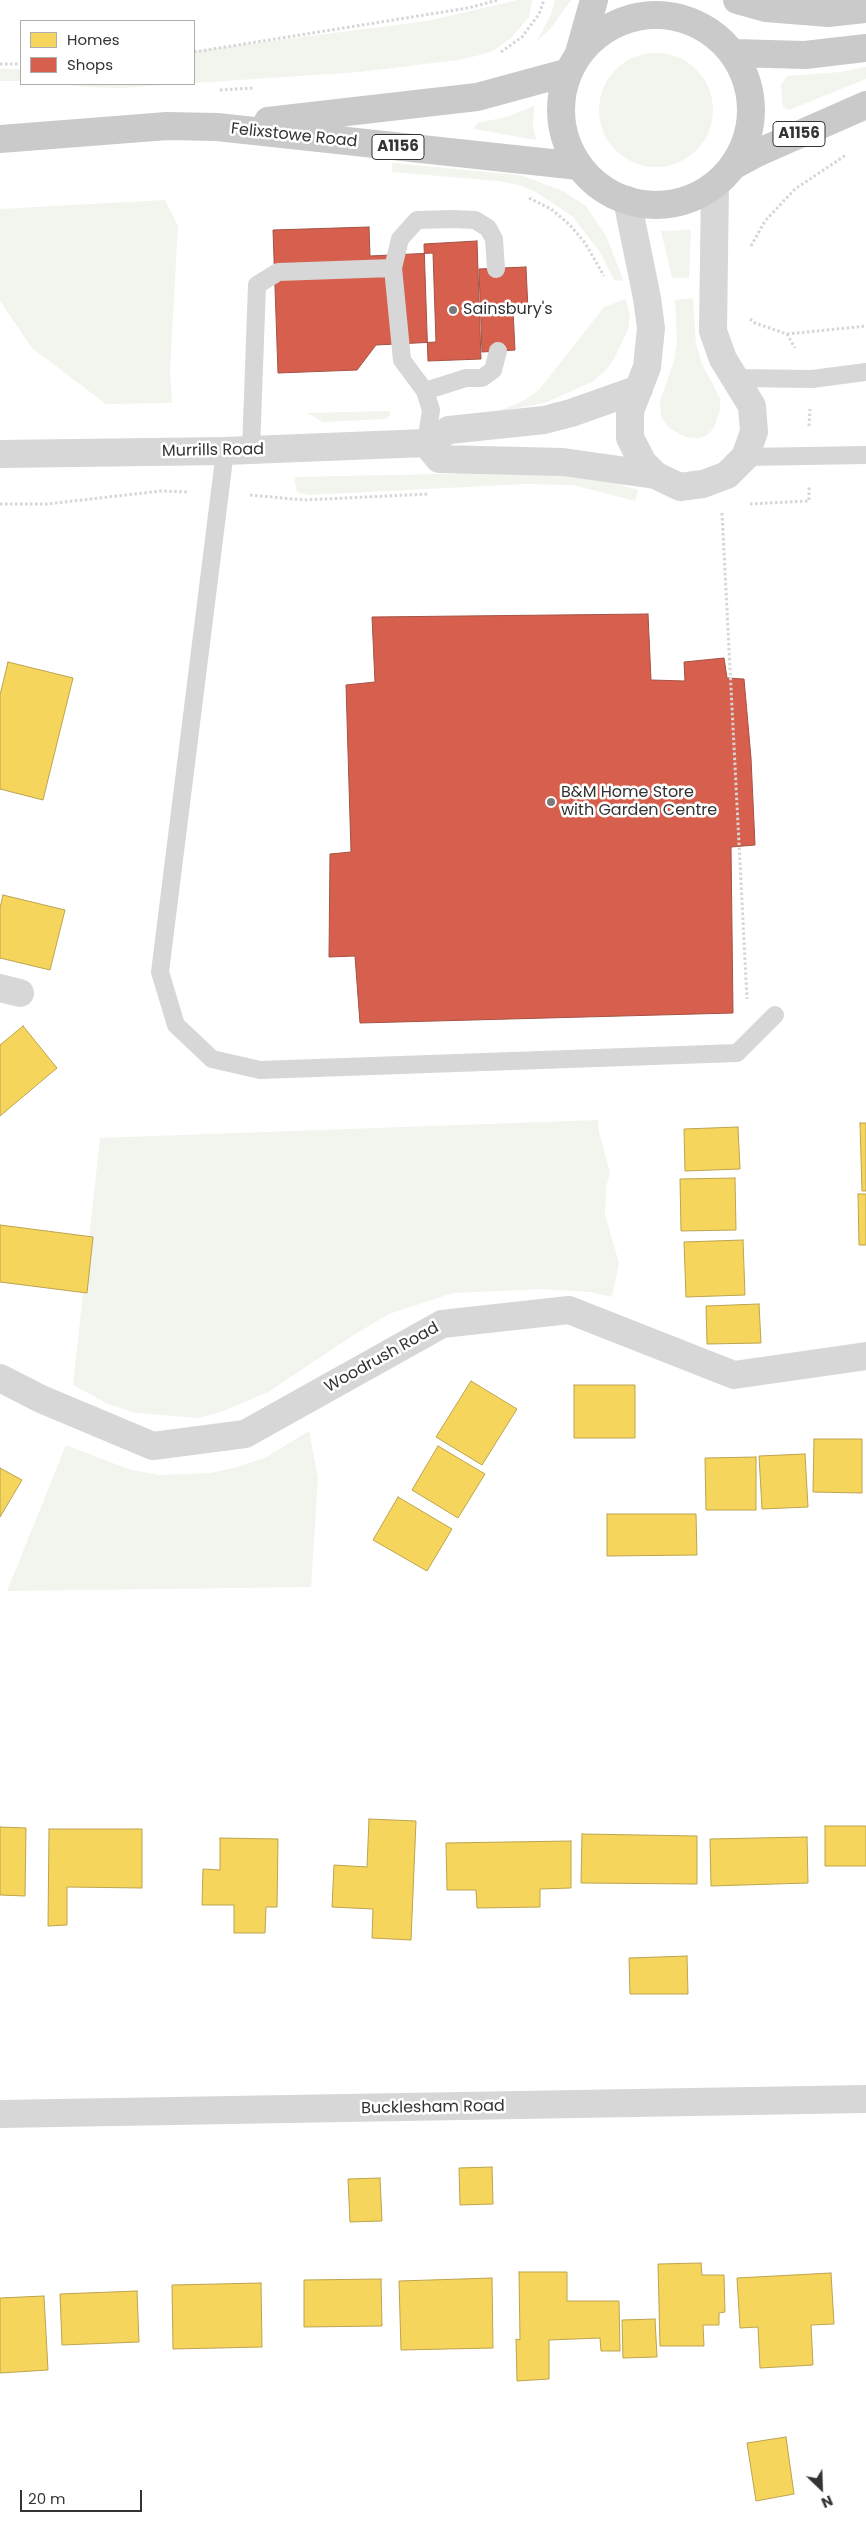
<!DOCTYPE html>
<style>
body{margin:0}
#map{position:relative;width:866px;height:2533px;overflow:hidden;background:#fff;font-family:Poppins,sans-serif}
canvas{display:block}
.legend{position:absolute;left:20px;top:20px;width:175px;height:65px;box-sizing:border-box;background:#fff;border:1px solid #adadad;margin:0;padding:6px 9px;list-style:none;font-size:15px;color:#333}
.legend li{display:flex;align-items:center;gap:10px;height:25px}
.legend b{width:25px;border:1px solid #adadad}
.north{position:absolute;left:796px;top:2463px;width:50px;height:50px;-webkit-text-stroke:4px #fff;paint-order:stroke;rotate:156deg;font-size:14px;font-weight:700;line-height:20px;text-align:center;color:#333}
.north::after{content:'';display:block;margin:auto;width:18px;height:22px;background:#333;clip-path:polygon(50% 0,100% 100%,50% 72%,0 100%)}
.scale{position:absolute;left:20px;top:2490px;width:122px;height:22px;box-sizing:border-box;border:2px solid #333;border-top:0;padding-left:6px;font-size:15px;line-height:18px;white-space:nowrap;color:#333;-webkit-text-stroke:4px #fff;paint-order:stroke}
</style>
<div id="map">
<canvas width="866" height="2533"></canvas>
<ul class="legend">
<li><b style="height:14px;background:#f6d55c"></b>Homes</li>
<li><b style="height:14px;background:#d6604d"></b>Shops</li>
</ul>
<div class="north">N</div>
<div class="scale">20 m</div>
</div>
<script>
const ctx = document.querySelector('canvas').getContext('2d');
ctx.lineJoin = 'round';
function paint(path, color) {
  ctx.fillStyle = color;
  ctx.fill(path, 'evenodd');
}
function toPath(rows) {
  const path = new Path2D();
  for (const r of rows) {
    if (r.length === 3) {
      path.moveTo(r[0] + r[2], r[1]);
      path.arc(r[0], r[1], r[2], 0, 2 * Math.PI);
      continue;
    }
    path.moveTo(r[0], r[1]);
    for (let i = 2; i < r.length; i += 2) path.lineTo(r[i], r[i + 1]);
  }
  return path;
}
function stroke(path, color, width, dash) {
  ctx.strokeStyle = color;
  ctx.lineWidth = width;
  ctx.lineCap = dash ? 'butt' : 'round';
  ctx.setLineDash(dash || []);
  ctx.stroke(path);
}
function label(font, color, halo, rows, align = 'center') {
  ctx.font = font + ' Poppins,sans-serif';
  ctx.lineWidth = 5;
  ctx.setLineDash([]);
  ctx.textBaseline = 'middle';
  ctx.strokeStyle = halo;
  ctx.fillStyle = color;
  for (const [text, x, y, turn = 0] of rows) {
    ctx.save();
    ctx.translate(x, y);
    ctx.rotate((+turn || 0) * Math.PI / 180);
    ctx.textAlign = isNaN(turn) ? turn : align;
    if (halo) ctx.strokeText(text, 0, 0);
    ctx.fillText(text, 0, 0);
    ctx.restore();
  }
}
paint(toPath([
 [518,0,532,0,529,17,511,38,493,51,476,56,458,60,359,72,194,83,194,51,427,21],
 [555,0,571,0,551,28,537,41,551,14],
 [656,110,57],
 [866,67,866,79,789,110,783,107,781,85,787,76,840,72],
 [0,69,21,69,21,81,0,81],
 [61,84,180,84,121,88,86,87],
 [534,106,533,126,536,140,474,129,477,123,507,117],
 [392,163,520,175,563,191,586,206,606,236,624,281,614,280,600,252,572,216,536,192,519,185,498,181,392,172],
 [165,200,178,226,170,371,172,403,106,404,32,348,0,301,0,209],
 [691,230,689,278,672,278,661,231],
 [693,298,696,344,702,364,720,398,720,410,714,428,706,436,698,438,685,437,668,427,661,416,660,401,674,361,677,341,675,300],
 [626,299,630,316,628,330,614,359,605,371,592,382,545,403,496,412,523,401,539,390,604,307],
 [390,411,390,416,385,419,323,422,307,413],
 [535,472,615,483,638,490,635,501,573,485,525,484,308,495,297,492,294,477],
 [598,1120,599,1132,610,1173,606,1187,605,1215,619,1263,612,1297,590,1292,542,1289,453,1293,389,1314,352,1336,268,1392,224,1411,198,1418,136,1413,108,1404,73,1385,100,1138],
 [309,1431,318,1478,311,1587,7,1591,66,1445,128,1469,159,1475,211,1473,237,1467,265,1458]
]), '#f1f5ed');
const homes = toPath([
 [8,662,73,678,43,800,0,789,0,695,8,662],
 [3,895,65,910,50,970,0,958,0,908,3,895],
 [23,1026,57,1068,0,1116,0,1045,23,1026],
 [860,1123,866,1123,866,1191,862,1191,860,1123],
 [738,1127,740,1169,685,1171,684,1129,738,1127],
 [735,1178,736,1230,681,1231,680,1179,735,1178],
 [858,1194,866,1194,866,1245,859,1245,858,1194],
 [0,1225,93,1237,87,1293,0,1282,0,1225],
 [743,1240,745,1295,686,1297,684,1242,743,1240],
 [759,1304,761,1343,707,1344,706,1306,759,1304],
 [471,1381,517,1409,482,1465,436,1437,471,1381],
 [574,1385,635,1385,635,1438,574,1438,574,1385],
 [814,1439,862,1439,862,1493,813,1492,814,1439],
 [438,1446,485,1474,458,1518,412,1490,438,1446],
 [805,1454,808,1507,762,1509,759,1456,805,1454],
 [756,1457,756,1510,706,1510,705,1458,756,1457],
 [0,1468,22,1480,0,1517,0,1468],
 [398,1497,452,1529,427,1571,373,1540,398,1497],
 [607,1514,696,1514,697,1555,607,1556,607,1514],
 [369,1819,416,1821,411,1940,372,1938,373,1909,332,1907,334,1865,367,1867,369,1819],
 [825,1826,866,1826,866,1866,825,1866,825,1826],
 [0,1827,26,1828,25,1896,0,1895,0,1827],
 [49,1829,142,1829,142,1888,67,1887,67,1925,48,1926,49,1829],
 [582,1834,697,1836,697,1884,581,1883,582,1834],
 [807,1837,808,1883,711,1886,710,1839,807,1837],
 [220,1838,278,1839,277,1907,266,1907,265,1933,234,1933,234,1905,202,1905,203,1869,220,1870,220,1838],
 [571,1841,571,1888,540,1889,540,1907,477,1908,476,1890,447,1890,446,1843,571,1841],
 [687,1956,688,1994,630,1994,629,1958,687,1956],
 [492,2167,493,2204,460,2205,459,2168,492,2167],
 [380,2178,382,2221,350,2222,348,2179,380,2178],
 [701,2263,702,2275,724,2275,725,2312,719,2313,719,2325,703,2325,704,2346,660,2346,658,2264,701,2263],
 [519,2272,567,2272,567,2301,619,2301,620,2351,601,2351,600,2338,549,2340,549,2379,517,2381,516,2339,520,2340,519,2272],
 [831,2273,834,2324,811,2325,813,2365,760,2368,758,2327,740,2328,737,2278,831,2273],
 [492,2278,493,2348,401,2350,399,2281,492,2278],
 [381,2279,382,2326,304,2327,304,2280,381,2279],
 [261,2283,262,2347,173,2349,172,2285,261,2283],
 [137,2291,139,2342,62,2345,60,2294,137,2291],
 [44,2296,48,2370,0,2373,0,2298,44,2296],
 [655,2319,657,2357,623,2358,622,2320,655,2319],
 [786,2437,794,2494,756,2501,747,2443,786,2437]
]);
paint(homes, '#f6d55c');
stroke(homes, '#bca450', 1);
const shops = toPath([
 [369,227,370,256,433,253,436,342,376,345,357,370,278,373,273,230,369,227],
 [477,241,481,359,428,361,424,244,477,241],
 [526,267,528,310,513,310,515,350,482,352,479,269,526,267],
 [648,614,651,680,685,681,684,662,724,658,727,678,744,679,751,758,755,845,731,847,733,1013,360,1023,355,956,329,957,330,854,351,852,346,685,375,682,372,617,648,614]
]);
paint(shops, '#d6604d');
stroke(shops, '#a55245', 1);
stroke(toPath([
 [194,52,468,8,498,0],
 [501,52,522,37,539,14,544,0],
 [0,64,21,64],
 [220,90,254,88],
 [529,198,551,209,570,225,585,243,604,276],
 [751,246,765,221,795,189,846,155],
 [750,319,755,323,787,334,795,348],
 [787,334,866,326],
 [809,426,810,409],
 [250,495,304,500,428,494],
 [0,504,47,504,161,491,189,492],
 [750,504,809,501,809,487],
 [722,513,747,999]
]), '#d6d6d6', 3, [2.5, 2.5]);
stroke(toPath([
 [393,268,400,239,417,220,453,219,475,220,488,228,494,239,496,269],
 [735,378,812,379,866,372],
 [425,391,466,378,482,378,493,370,498,351],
 [251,450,257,285,278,272,393,268,402,360,425,391,431,410,426,443],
 [225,451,160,972,176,1025,212,1059,260,1070,737,1053,775,1015],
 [745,457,866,455]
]), '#d7d7d7', 18);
stroke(toPath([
 [627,200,647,298,651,328,647,367,630,411,630,438,643,463,655,475,680,487,703,484,727,475,745,457,754,432,752,406,723,359,713,331,715,185],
 [426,443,439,459,563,462,655,475],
 [0,454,225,451,426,443,449,430,544,420,571,413,639,389],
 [0,988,20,993],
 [0,1378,41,1399,153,1446,245,1434,442,1324,569,1310,734,1375,866,1356]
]), '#d7d7d7', 28);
stroke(toPath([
 [0,2114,866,2099]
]), '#d7d7d7', 28);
stroke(toPath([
 [737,0,766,8,828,13,866,9],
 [656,110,95],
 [579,53,594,0],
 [733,53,805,55,866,48],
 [268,121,477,97,569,72],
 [0,139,167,126,217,127,579,166],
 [733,166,757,153,866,105]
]), '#cacaca', 28);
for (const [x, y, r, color] of [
 [453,310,5,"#7a7a7a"],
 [551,802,5,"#7a7a7a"]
]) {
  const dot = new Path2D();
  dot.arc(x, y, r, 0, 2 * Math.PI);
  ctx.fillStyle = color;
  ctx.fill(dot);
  stroke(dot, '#fff', 2);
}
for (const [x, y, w] of [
 [799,134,52],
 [398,147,52]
]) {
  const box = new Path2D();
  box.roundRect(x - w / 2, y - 12.5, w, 25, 4);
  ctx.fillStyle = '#fff';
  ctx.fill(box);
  stroke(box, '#333', 1);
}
label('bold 15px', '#333', null, [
 ["A1156",799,134],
 ["A1156",398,147]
]);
label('16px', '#333', '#fff', [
 ["Felixstowe Road",294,136,6],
 ["Murrills Road",213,451,-1],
 ["Woodrush Road",382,1358,-29],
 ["Bucklesham Road",433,2108,-1]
]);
label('16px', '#333', '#fff', [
 ["Sainsbury's",463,310],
 ["B&M Home Store",561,793],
 ["with Garden Centre",561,811]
], 'left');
</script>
